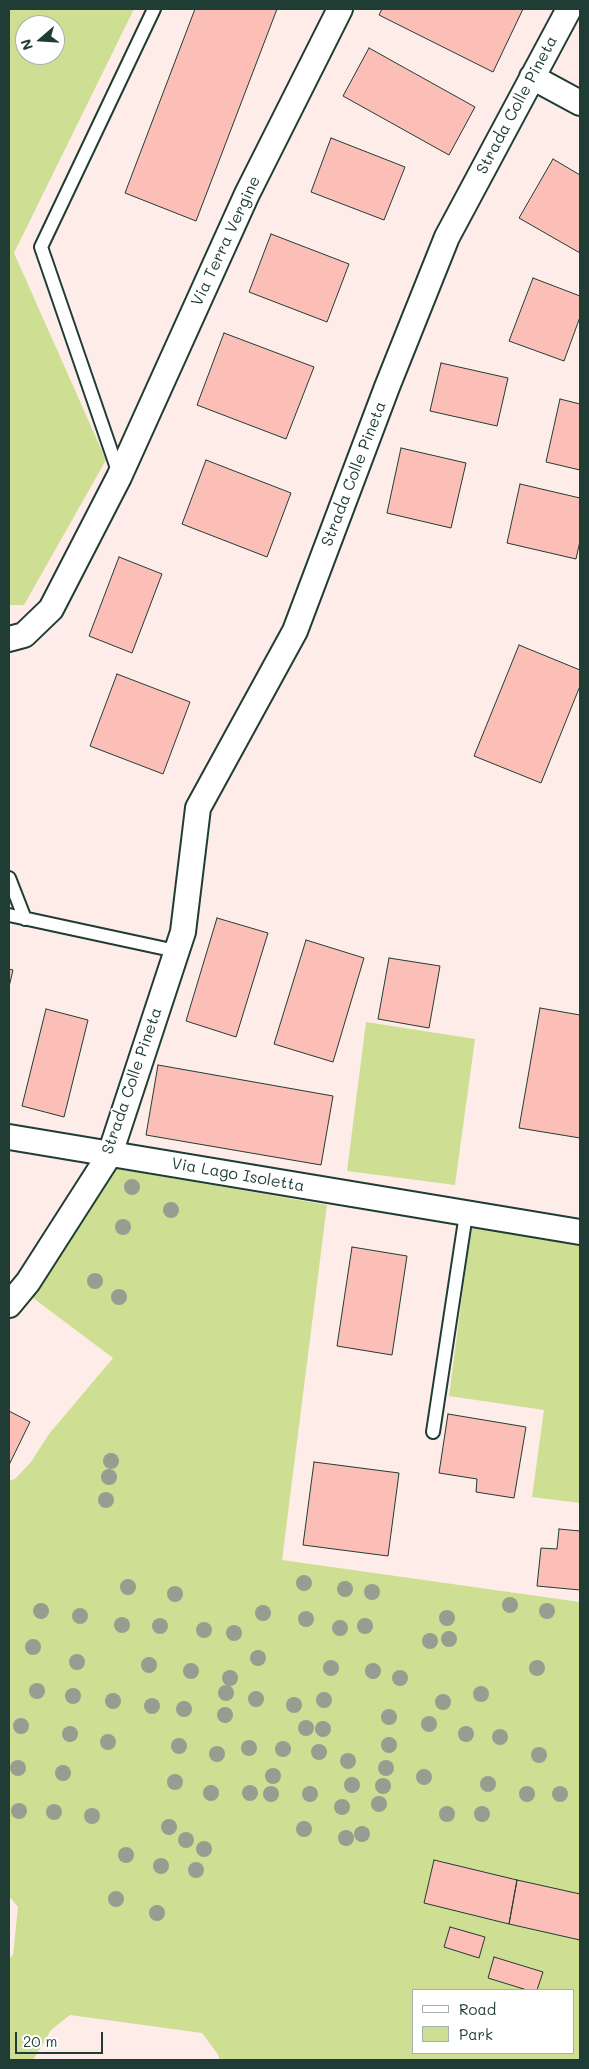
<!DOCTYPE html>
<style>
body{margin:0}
#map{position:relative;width:589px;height:2069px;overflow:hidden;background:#feece9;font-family:Mali,sans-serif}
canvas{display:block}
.frame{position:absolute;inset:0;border:10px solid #1f3d34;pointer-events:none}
.legend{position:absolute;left:412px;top:1989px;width:162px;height:65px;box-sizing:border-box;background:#fff;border:1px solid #a5b1ae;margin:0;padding:6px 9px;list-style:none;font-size:15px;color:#1f3d34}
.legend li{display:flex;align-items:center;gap:10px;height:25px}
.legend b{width:25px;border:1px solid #a5b1ae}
.north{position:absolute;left:15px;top:15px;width:50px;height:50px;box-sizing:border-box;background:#fff;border:1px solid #a5b1ae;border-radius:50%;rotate:251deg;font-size:14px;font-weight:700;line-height:20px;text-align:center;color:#1f3d34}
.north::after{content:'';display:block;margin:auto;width:18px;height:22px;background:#1f3d34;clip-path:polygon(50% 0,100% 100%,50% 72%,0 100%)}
.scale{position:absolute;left:15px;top:2032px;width:88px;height:22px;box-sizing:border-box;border:2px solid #1f3d34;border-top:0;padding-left:6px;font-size:15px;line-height:18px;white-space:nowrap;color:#1f3d34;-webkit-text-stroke:4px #fff;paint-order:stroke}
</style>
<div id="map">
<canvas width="589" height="2069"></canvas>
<div class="frame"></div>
<ul class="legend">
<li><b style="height:6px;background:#fff"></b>Road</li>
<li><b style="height:14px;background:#cedf93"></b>Park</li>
</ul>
<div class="north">N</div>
<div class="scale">20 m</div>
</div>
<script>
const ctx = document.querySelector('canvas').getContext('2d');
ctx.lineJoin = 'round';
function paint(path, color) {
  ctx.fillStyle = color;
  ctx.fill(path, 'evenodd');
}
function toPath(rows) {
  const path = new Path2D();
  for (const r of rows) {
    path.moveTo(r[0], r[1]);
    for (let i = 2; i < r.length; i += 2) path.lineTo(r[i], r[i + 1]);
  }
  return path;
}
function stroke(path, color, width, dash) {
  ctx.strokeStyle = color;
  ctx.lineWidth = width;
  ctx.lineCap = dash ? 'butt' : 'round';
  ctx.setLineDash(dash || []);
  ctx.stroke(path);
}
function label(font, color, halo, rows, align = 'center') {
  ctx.font = font + ' Mali,sans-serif';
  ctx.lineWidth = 4;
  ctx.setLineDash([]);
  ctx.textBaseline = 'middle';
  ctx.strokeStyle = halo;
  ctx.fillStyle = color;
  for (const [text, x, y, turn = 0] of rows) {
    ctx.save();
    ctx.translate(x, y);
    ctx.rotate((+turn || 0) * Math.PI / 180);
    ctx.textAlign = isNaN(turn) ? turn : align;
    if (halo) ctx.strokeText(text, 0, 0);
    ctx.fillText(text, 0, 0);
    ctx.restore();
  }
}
paint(toPath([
 [9,9,134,9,14,253,106,460,24,605,9,605],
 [25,25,55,25,55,55,25,55],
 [366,1022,475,1039,455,1185,347,1171],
 [114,1168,327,1205,282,1560,580,1602,580,2060,219,2060,219,2056,202,2033,70,2015,51,2030,33,2060,9,2060,9,1959,13,1955,18,1907,9,1896,9,1481,15,1479,31,1462,49,1434,113,1358,25,1292],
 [413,1990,573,1990,573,2053,413,2053],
 [471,1228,580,1243,580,1503,532,1497,544,1410,449,1396]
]), '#cedf93');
const building = toPath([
 [195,9,277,9,196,221,125,193,195,9],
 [382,9,523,9,493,72,379,15,382,9],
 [369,48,475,107,449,155,343,96,369,48],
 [331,138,405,167,384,220,311,192,331,138],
 [553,159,580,175,580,253,519,218,553,159],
 [271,234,349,264,327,322,249,292,271,234],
 [533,278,580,296,580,317,564,361,509,341,533,278],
 [224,333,314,367,286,439,197,405,224,333],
 [441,363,508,378,497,426,430,411,441,363],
 [560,399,580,404,580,470,546,462,560,399],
 [401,448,466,463,451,528,387,513,401,448],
 [206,460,291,493,267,557,182,524,206,460],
 [520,484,580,498,580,541,576,559,507,543,520,484],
 [119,557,162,574,132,653,89,636,119,557],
 [519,645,580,670,580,686,541,783,474,756,519,645],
 [117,674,190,702,163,774,90,746,117,674],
 [217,918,268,933,236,1037,186,1021,217,918],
 [306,940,364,958,333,1062,274,1044,306,940],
 [389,958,440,966,429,1028,378,1019,389,958],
 [9,969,13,970,9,987,9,969],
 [540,1008,580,1015,580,1138,519,1128,540,1008],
 [46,1009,88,1020,64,1117,22,1106,46,1009],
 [158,1065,333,1096,321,1165,146,1135,158,1065],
 [352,1247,407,1256,392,1355,337,1346,352,1247],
 [9,1411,30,1422,9,1465,9,1411],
 [448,1414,526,1427,514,1498,476,1492,477,1479,439,1473,448,1414],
 [314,1462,399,1473,388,1556,303,1545,314,1462],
 [559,1529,580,1531,580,1590,537,1586,541,1548,557,1549,559,1529],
 [434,1860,517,1880,509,1924,424,1903,434,1860],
 [517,1880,580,1894,580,1940,509,1924,517,1880],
 [450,1927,485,1937,479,1958,444,1947,450,1927],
 [494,1957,543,1972,537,1990,527,1990,488,1978,494,1957]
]);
paint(building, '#fbbfb7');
stroke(building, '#1f3d34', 1);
const service = toPath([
 [119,474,41,247,154,9],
 [9,878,25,919],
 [9,915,176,951],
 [433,1432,466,1214]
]);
const minor = toPath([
 [532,77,580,103],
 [9,639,24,635,51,609,119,477,247,194,340,9],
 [9,1137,580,1232],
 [9,1305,28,1282,110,1154,183,932,198,808,295,631,387,387,447,237,569,9]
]);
stroke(service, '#1f3d34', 16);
stroke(minor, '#1f3d34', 28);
stroke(service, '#fff', 12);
stroke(minor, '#fff', 24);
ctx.fillStyle = '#979d90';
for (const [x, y] of [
 [132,1187],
 [171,1210],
 [123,1227],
 [95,1281],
 [119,1297],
 [111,1461],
 [109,1477],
 [106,1500],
 [304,1583],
 [128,1587],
 [345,1589],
 [372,1592],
 [175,1594],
 [510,1605],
 [41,1611],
 [547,1611],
 [263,1613],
 [80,1616],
 [447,1618],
 [306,1619],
 [122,1625],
 [160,1626],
 [365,1626],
 [340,1628],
 [204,1630],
 [234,1633],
 [449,1639],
 [430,1641],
 [33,1647],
 [258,1658],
 [77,1662],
 [149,1665],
 [331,1668],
 [537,1668],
 [191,1671],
 [373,1671],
 [230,1678],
 [400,1678],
 [37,1691],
 [226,1693],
 [481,1694],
 [73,1696],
 [256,1699],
 [324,1700],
 [113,1701],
 [443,1702],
 [294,1705],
 [152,1706],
 [184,1709],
 [225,1715],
 [389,1717],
 [429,1724],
 [21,1726],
 [306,1728],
 [323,1729],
 [70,1734],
 [466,1734],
 [500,1737],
 [108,1742],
 [389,1745],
 [179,1746],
 [249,1748],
 [283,1749],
 [319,1752],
 [217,1754],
 [539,1755],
 [348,1761],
 [18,1768],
 [386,1768],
 [63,1773],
 [273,1776],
 [424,1777],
 [175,1782],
 [488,1784],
 [352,1785],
 [383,1786],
 [211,1793],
 [250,1793],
 [271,1794],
 [310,1794],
 [527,1794],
 [560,1794],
 [379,1804],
 [342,1807],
 [19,1811],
 [54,1812],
 [447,1814],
 [482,1814],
 [92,1816],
 [169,1827],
 [304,1829],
 [362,1834],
 [346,1838],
 [186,1840],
 [204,1849],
 [126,1855],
 [161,1866],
 [196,1870],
 [116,1899],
 [157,1913]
]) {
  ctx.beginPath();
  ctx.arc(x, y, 8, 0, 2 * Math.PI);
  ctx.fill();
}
label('16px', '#1f3d34', '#fff', [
 ["Strada Colle Pineta",517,105,-62],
 ["Via Terra Vergine",226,241,-65],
 ["Strada Colle Pineta",354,474,-69],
 ["Strada Colle Pineta",132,1081,-71],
 ["Via Lago Isoletta",238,1175,10]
]);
</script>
